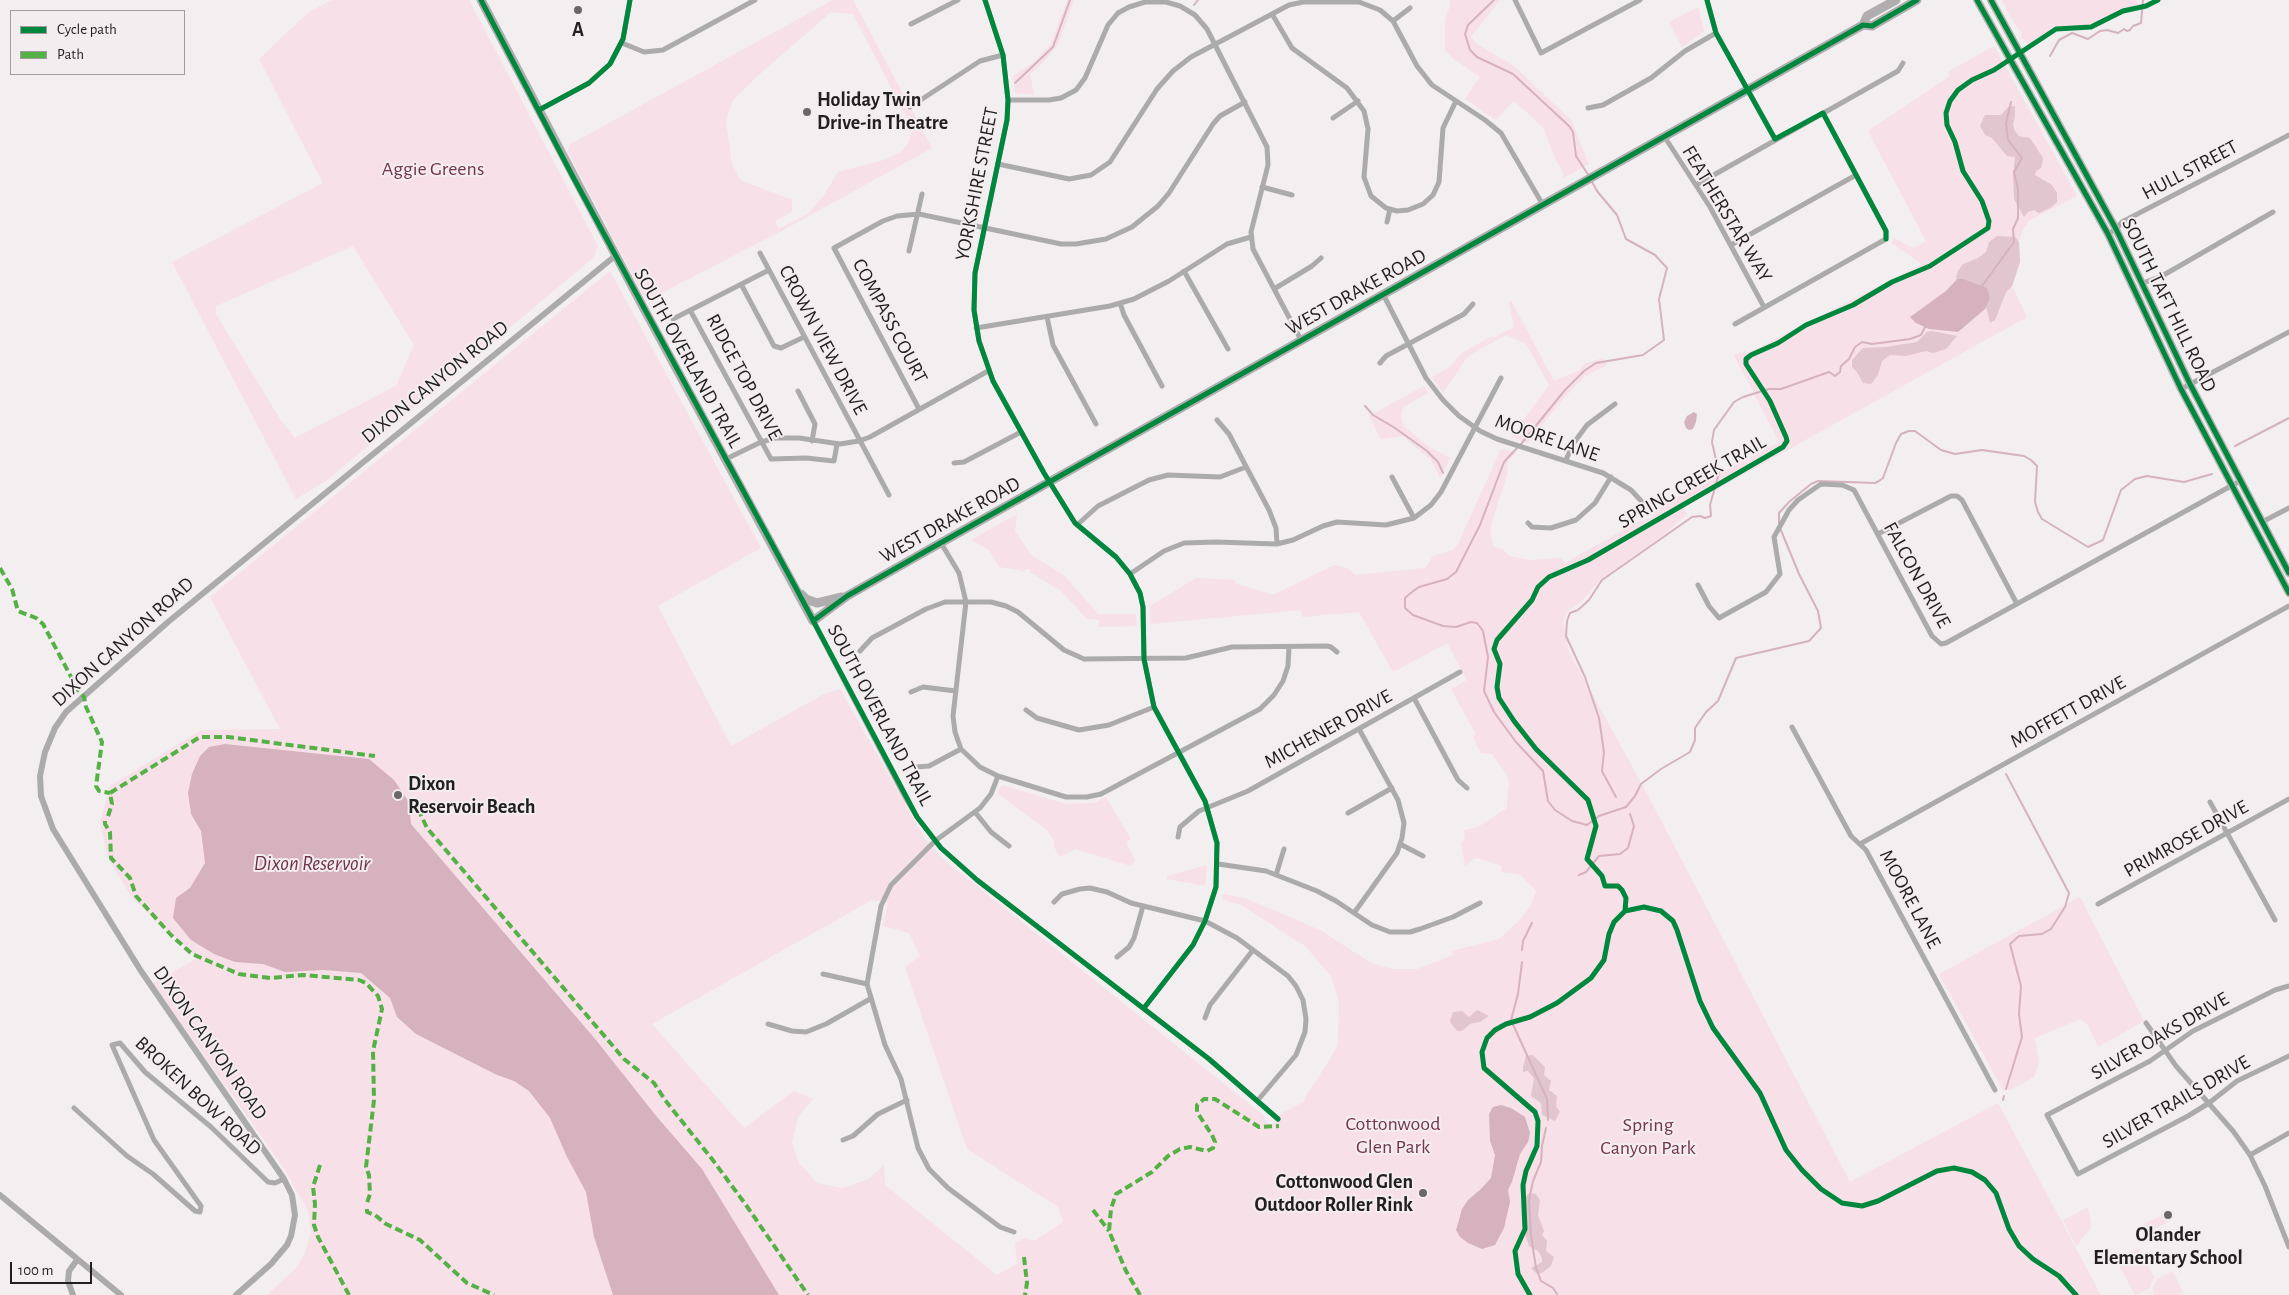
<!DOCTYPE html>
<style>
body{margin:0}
#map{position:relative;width:2289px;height:1295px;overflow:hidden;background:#f3eef0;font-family:"Alegreya Sans",sans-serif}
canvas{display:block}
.legend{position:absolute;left:10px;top:10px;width:175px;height:65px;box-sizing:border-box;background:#f4edef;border:1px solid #a09b9c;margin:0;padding:6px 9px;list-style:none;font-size:15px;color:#221f20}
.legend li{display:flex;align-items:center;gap:10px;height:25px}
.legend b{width:25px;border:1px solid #a09b9c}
.scale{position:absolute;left:10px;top:1262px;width:82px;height:22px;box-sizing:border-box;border:2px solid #221f20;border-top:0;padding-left:6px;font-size:15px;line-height:18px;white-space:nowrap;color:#221f20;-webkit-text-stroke:4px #f4edef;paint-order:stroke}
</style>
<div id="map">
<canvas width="2289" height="1295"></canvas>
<ul class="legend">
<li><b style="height:6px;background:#00873e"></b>Cycle path</li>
<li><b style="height:6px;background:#55b145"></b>Path</li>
</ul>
<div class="scale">100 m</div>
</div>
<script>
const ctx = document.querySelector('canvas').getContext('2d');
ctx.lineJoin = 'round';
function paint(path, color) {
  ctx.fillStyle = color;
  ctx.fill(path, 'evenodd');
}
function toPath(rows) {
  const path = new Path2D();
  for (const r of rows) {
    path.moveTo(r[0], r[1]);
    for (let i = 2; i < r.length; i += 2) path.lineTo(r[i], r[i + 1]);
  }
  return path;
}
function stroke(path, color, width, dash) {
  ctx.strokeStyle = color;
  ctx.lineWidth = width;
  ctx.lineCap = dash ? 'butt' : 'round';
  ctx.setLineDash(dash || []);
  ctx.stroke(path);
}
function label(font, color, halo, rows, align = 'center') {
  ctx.font = font + ' "Alegreya Sans",sans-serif';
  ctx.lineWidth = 4;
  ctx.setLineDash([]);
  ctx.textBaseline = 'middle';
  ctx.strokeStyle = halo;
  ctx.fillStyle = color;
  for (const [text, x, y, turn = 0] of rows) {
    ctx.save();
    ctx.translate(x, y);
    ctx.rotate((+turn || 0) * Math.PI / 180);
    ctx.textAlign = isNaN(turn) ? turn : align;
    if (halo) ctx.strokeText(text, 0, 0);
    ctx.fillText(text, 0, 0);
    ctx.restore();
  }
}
paint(toPath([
 [332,0,469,0,598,246,593,258,326,481,296,499,172,262,323,183,259,59,309,12],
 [353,246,414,345,396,386,295,438,280,419,216,314,216,306],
 [833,0,853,0,932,148,787,228,646,301,568,152,569,145],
 [831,12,853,14,912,128,909,142,901,152,884,160,838,172,824,195,808,214,779,229,775,221,792,212,792,200,740,180,732,164,726,121,733,100,762,72],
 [1067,0,1074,0,1058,44,1043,63,1030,74,1034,95,1015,93,1013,76,1034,62,1051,44],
 [1450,0,1500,0,1471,37,1477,44,1514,66,1571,120,1589,164,1562,179,1564,174,1555,158,1543,127,1514,101,1496,120,1465,99,1480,77,1454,59,1445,50,1445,20,1451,3],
 [2002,0,2136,0,2139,5,2123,10,2095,24,2053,28,2029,44,2021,37,2021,32,2011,18],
 [1698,7,1704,31,1682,47,1669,22],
 [1994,46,2077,196,2030,220,2022,231,2019,242,2020,262,2012,286,2027,317,1683,508,1687,514,1661,537,1601,579,1582,601,1569,610,1563,620,1569,652,1643,786,1850,1182,1998,1103,2101,1295,267,1295,297,1267,305,1253,311,1232,308,1211,285,1170,153,983,198,958,132,898,108,858,100,822,110,786,201,730,280,729,210,597,610,271,761,548,658,606,731,746,824,694,840,689,925,839,943,859,1262,1114,1270,1126,1282,1113,1305,1101,1304,1099,1327,1064,1338,1045,1339,1001,1331,976,1305,946,1241,905,1222,899,1223,894,1245,898,1320,930,1371,963,1393,969,1417,969,1453,955,1452,951,1499,939,1521,919,1531,905,1536,891,1519,874,1501,872,1502,866,1477,858,1472,860,1465,867,1461,842,1465,840,1464,830,1478,827,1507,808,1508,787,1510,787,1507,775,1492,754,1481,753,1473,737,1476,734,1451,689,1467,680,1447,643,1393,672,1359,612,1302,617,1301,610,1151,624,1150,606,1196,578,1235,580,1235,583,1273,595,1334,565,1347,568,1355,575,1425,568,1433,556,1453,550,1458,544,1501,449,1515,452,1514,455,1508,460,1507,475,1490,528,1493,547,1503,549,1509,556,1530,560,1561,558,1565,563,1637,522,1650,518,1662,505,1779,442,1734,355,1746,351,1748,353,1922,264,1891,243,1894,238,1914,248,1926,241,1868,131,1950,76,1948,72],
 [872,900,888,902,883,926,909,933,920,956,905,967,967,1149,1058,1207,1063,1222,1034,1241,1024,1238,1015,1243,1017,1264,997,1275,885,1185,884,1165,869,1179,843,1188,817,1183,799,1163,792,1143,798,1117,813,1099,794,1091,744,1128,652,1024],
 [1511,300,1554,381,1580,370,1584,364,1603,358,1607,365,1585,376,1563,399,1528,443,1511,437,1549,385,1526,344,1506,335,1468,356,1443,393,1432,377,1450,367,1462,353,1492,336,1493,338,1514,327,1509,303],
 [1424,386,1428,393,1403,407,1401,418,1404,426,1428,446,1450,458,1440,478,1431,460,1403,436,1381,439,1369,416],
 [1017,514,1015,531,1032,556,1064,575,1098,614,1136,614,1137,626,1099,627,1099,620,1087,619,1061,591,1030,572,1031,569,1025,569,1024,571,999,567,989,550,971,540],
 [1002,785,1066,804,1095,803,1106,797,1131,839,1126,842,1135,860,1131,866,1075,849,1060,857,1054,847,1054,841,1047,830,997,793],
 [1207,865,1205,886,1167,879,1167,876],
 [2080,897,2144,1021,2098,1047,2088,1025,2080,1019,2035,1038,2039,1062,2034,1077,2010,1090,2003,1090,1939,974],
 [2088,1207,2091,1223,2090,1229,2076,1246,2063,1220],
 [2166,1213,2170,1221,2148,1232,2144,1224],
 [2139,1248,2154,1277,2149,1289,2135,1295,2116,1260],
 [2173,1271,2183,1292,2178,1295,2155,1295,2152,1290,2157,1279]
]), '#f7e0e8');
paint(toPath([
 [2015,106,2015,116,2013,125,2015,131,2019,136,2030,138,2043,158,2041,168,2036,171,2035,175,2052,185,2057,193,2057,202,2050,208,2039,213,2034,210,2028,212,2024,217,2014,199,2013,176,2015,157,2007,156,1992,138,1985,135,1980,126,1985,115,2001,115,2008,107],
 [1997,236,2015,237,2019,242,2020,262,2012,286,2006,292,1995,320,1990,323,1986,307,1990,299,1963,279,1957,279,1956,277,1958,271,1963,264,1978,258,1986,252,1989,242],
 [1932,331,1957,336,1946,349,1933,353,1926,351,1906,356,1890,355,1882,361,1878,375,1871,384,1863,383,1857,372,1852,367,1852,360,1863,348,1886,347,1917,342,1927,332],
 [1477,1010,1489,1016,1480,1022,1470,1024,1462,1031,1457,1031,1452,1025,1450,1021,1453,1012,1462,1011,1469,1017],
 [1533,1055,1545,1067,1544,1075,1551,1081,1549,1090,1557,1096,1556,1106,1560,1112,1555,1121,1542,1115,1541,1103,1531,1096,1534,1078,1528,1071,1523,1072,1523,1067,1526,1056],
 [1529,1193,1536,1194,1540,1200,1538,1215,1544,1231,1542,1235,1547,1241,1546,1251,1554,1257,1551,1266,1542,1273,1537,1274,1531,1268,1542,1262,1542,1258,1538,1251,1529,1246,1522,1225,1523,1201]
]), '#e1c5cf');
paint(toPath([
 [1957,279,1963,279,1987,288,1990,299,1985,309,1958,332,1929,329,1916,323,1910,317,1946,291],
 [1694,412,1697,414,1696,422,1693,429,1689,430,1686,428,1684,422,1687,416],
 [225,744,369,759,394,780,409,802,411,824,596,1040,657,1117,702,1169,779,1295,613,1295,594,1237,586,1192,567,1157,550,1118,529,1091,514,1081,497,1075,416,1034,397,1017,390,998,361,973,324,970,285,972,263,964,235,962,214,954,191,940,173,918,176,898,190,888,205,863,201,831,191,814,188,793,192,774,200,756,209,747],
 [1501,1105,1511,1108,1525,1117,1530,1133,1528,1142,1520,1154,1512,1182,1508,1190,1510,1202,1504,1228,1495,1245,1482,1249,1468,1243,1460,1237,1456,1230,1462,1209,1468,1200,1481,1189,1491,1178,1495,1155,1490,1141,1489,1114,1493,1107]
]), '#d5b2be');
stroke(toPath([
 [1494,0,1468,25,1465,34,1470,50,1477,57,1513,74,1569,126,1573,132,1576,156,1589,176],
 [1194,5,1198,0],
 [2050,56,2059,40,2072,33,2088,39,2100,31,2107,30,2118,33,2124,29,2127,31,2130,30,2133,26,2141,23,2143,0],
 [1015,83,1053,47,1070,0],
 [1982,286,2014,242,2013,229,2018,218,2018,189,2014,172,2022,158,2008,140,2006,123,2011,102],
 [1365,406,1373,415,1395,428,1427,451,1438,462,1443,473],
 [1521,444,1565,390,1584,371,1596,363,1643,355,1664,340,1659,299,1667,268,1655,255,1626,239,1617,215,1597,191,1591,180],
 [2235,446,2289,418],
 [1517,448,1504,462,1480,525,1456,572,1447,579,1419,587,1412,592,1405,598,1405,608,1413,615,1443,626,1456,627,1471,622,1477,623,1483,631,1488,657,1484,691,1494,712,1516,742,1543,771,1548,801,1555,810,1572,821,1587,825,1599,816,1626,807,1635,796,1641,784,1661,769,1690,752,1695,740,1695,728,1706,712,1718,701,1736,658,1809,641,1821,628,1818,611,1799,574,1780,528],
 [1779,523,1779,513,1789,502,1811,484,1818,481,1875,483,1879,481,1883,478,1896,443,1901,434,1909,431,1915,431,1941,450,1955,454,1982,450,2024,456,2031,460,2037,466,2035,502,2038,512,2042,519,2088,547,2103,540,2121,490,2135,479,2147,476,2184,482,2212,474],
 [2006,774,2069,893,2065,907,2051,929,2042,934,2019,936,2010,944,2021,986,2019,1014,2022,1037,2006,1089],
 [1616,797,1602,771,1604,752,1599,718,1585,677,1566,636,1567,621,1570,613,1578,610,1589,600,1602,580,1692,517,1700,516,1705,518,1711,516,1710,505,1719,473,1712,442,1714,430,1734,402,1743,397,1769,389,1781,389,1829,372,1835,376,1840,372,1841,366,1849,359,1855,347,1862,342,1872,344,1910,339,1921,335,1925,327],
 [1579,875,1586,872,1599,856,1620,854,1628,848,1634,826,1630,814],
 [1522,950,1523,941,1532,923],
 [1522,962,1518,994,1511,1020,1547,1099,1548,1120],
 [2003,1100,2004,1096],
 [1546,1128,1542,1146,1541,1162,1533,1181,1529,1200,1531,1236,1536,1268,1541,1281,1553,1288,1557,1294]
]), '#d5b2be', 2);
stroke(toPath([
 [985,0,1003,55,1008,100,1007,120,975,273,974,310,979,341,993,381,1044,473,1075,523,1116,557,1130,574,1140,593,1143,607,1144,659,1154,707,1205,801,1217,843,1216,887,1205,921,1193,945,1144,1008],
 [1515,0,1541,53,1640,0],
 [1707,0,1716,33,1775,139],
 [1272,14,1292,48,1347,88,1364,111,1368,129,1364,177,1371,196,1386,208,1397,211,1408,210,1423,204,1433,195,1439,182,1443,128,1456,101],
 [1393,21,1410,8],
 [911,24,958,0],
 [622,43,644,52,663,50,755,0],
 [1008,100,1049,100,1061,98,1076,90,1085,78,1108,25,1118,13,1129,7,1145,2,1166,2,1180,6,1195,15,1207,29,1267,147,1268,165,1251,232,1253,249,1301,340],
 [910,107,980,61,1003,55],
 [1588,108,1603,105,1651,78,1685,51,1716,33],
 [539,110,589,83,610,64,623,39,630,0],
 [1333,118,1358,101],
 [1664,136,1710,207,1764,307],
 [998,164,1069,179,1091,175,1110,162,1157,89,1173,71,1191,57,1289,5,1303,2,1359,2,1380,10,1393,21,1417,66,1432,85,1485,120,1501,133,1543,205],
 [1696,185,1898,71,1903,63],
 [1262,187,1292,195],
 [1387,222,1390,209],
 [2108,234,2116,229,2122,222,2289,135],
 [1731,245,1856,175],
 [909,251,922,194],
 [760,253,889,495],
 [1184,271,1228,349],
 [2143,283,2162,276,2273,212],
 [741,284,774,346,781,348,804,337],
 [1274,289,1312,266,1321,258],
 [1383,294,1426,378,1443,400,1459,416,1480,431,1497,439,1603,473,1631,490,1644,504],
 [1120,303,1124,315,1162,386],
 [690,310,771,459,806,458,834,461,837,444],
 [1047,317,1053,345,1096,424],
 [673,319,769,270],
 [1735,324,1886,239,1886,231,1823,113],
 [976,328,1110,306,1134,299,1169,281,1227,244,1251,237],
 [1380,363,1386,356,1464,314,1473,304],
 [2181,389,2289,332],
 [798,391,815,424,812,441],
 [919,409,834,248,883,221,897,216,919,214,1061,244,1076,244,1106,239,1132,227,1158,206,1169,193,1213,124,1220,116,1245,102],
 [1217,420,1229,434,1269,510,1276,528,1277,544],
 [726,459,761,442,776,438,799,438,840,444,859,441,870,437,988,371],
 [1566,460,1573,444,1587,425,1615,404],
 [954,463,964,462,1021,432],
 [1392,477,1414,518],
 [2262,522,2289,508],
 [1528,523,1532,527,1551,528,1576,520,1595,503,1611,477],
 [1077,525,1098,506,1149,480,1168,475,1220,477,1246,467],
 [1878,534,1951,496,1957,496,1962,500,2017,604],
 [941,543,959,573,966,602,953,716,955,732,961,749,980,767,998,776,1066,797,1087,797,1101,794,1260,709,1274,695,1283,681,1288,666,1289,647],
 [1130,574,1164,551,1184,543,1216,542,1277,544,1293,540,1323,526,1337,522,1386,525,1414,518,1431,505,1441,492,1501,378],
 [1698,585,1709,606,1719,618,1766,592,1780,574,1774,537,1789,510,1798,500,1821,484,1842,485,1854,490,1932,636,1941,644,1946,643,2240,481],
 [813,621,905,797,917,817,941,848,977,880,1209,1059,1278,1119],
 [860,651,872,638,926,609,945,602,991,602,1006,606,1018,612,1064,650,1084,659,1186,658,1232,647,1327,646,1331,647,1337,652],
 [911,692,923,687,956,691],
 [1414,698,1458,780,1467,788],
 [1026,710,1037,718,1079,730,1109,725,1154,707],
 [1792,727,1851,836,1866,850,1995,1090],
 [916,767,929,766,961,749],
 [998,776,991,794,980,808,935,841,891,885,881,906,867,984,885,1045,901,1079,918,1148,929,1169,948,1188,1000,1227,1014,1232],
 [2210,802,2275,920],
 [975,812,991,832,1009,846],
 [1348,813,1392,788],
 [1178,837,1180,827,1199,811,1248,791,1460,672],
 [1400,844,1423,856],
 [1860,844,2289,606],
 [1218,864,1266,871,1317,891,1336,901,1372,925,1390,932,1410,932,1420,929,1453,917,1480,903],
 [1276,875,1284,849],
 [1054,902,1062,894,1080,889,1090,888,1107,892,1131,903,1205,921,1237,938,1288,976,1296,986,1303,1000,1306,1019,1305,1032,1296,1055,1258,1100],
 [2098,904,2289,799],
 [1354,913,1397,853,1402,838,1404,823,1398,800,1359,729],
 [1117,957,1129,947,1134,938,1143,906],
 [823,974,867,984],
 [2289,986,2275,990,2193,1031,2150,1061,2047,1115,2078,1174,2188,1116,2209,1103,2237,1081,2289,1056],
 [1205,1018,1210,1005,1253,950],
 [2146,1023,2176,1066,2233,1131,2250,1155,2265,1186,2289,1247],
 [768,1024,792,1031,806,1032,826,1024,870,999],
 [74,1108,127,1156,153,1174,195,1211,200,1212,201,1206,154,1140,112,1045,120,1043,145,1072,211,1127,268,1182,275,1183,284,1179],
 [843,1140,853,1136,878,1114,907,1100],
 [2250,1155,2289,1133]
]), '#acabab', 5);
stroke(toPath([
 [0,1195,121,1295],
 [73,1295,68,1281,69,1271,77,1260],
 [236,1295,271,1264,287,1245,291,1236,295,1215,292,1195,284,1179,141,971,53,829,41,796,40,776,45,752,55,728,66,712,168,622,615,256]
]), '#acabab', 6);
stroke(toPath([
 [1977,0,2108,234,2181,389,2289,593],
 [1991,0,2116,229,2190,384,2289,573]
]), '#b7b3b4', 8);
stroke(toPath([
 [481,0,643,307,813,621,847,596,928,550,1863,25,1872,26,1917,0],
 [1863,25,1867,16,1896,0],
 [801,594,806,599,817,603,842,597]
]), '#b0adaf', 9);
stroke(toPath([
 [0,568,12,589,18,611,36,618,43,624,78,690,84,697,86,707,102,742,96,786,99,791,110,793],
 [110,793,200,737,228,737,375,756],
 [413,798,427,828,624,1059,654,1083,665,1100,712,1159,746,1205,808,1295],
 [108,816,112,804,110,793],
 [105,821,105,824,110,832,111,858,130,878,136,896,171,935,192,954,239,974,270,978,303,975,359,980,366,983,378,996,382,1009,373,1051,374,1100,366,1167,369,1175,370,1194,367,1203],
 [320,1165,313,1187,315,1204,314,1225,318,1237,349,1295],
 [367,1209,367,1212,375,1215,386,1224,420,1240,467,1283,494,1295],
 [1093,1210,1109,1231],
 [1024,1257,1027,1283,1025,1295],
 [1140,1295,1126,1271,1109,1231,1111,1209,1116,1194,1152,1172,1168,1156,1180,1149,1190,1147,1207,1151,1213,1148,1215,1142,1212,1135,1197,1112,1197,1105,1204,1099,1215,1099,1259,1127,1279,1126]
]), '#55b145', 4, [8, 4]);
stroke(toPath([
 [481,0,572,175,797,590,917,817,941,848,977,880,1209,1059,1278,1119],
 [985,0,1003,55,1008,100,1007,120,975,273,974,310,979,341,993,381,1044,473,1075,523,1116,557,1130,574,1140,593,1143,607,1144,659,1154,707,1205,801,1217,843,1216,887,1205,921,1193,945,1144,1008],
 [1707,0,1716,33,1775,139,1823,113,1886,231,1886,239],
 [1977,0,2108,234,2181,389,2289,593],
 [1991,0,2116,229,2190,384,2289,573],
 [539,110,589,83,610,64,623,39,630,0],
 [813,621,847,596,928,550,1863,25,1872,26,1917,0],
 [1625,911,1626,898,1622,890,1618,886,1605,886,1602,876,1587,859,1596,826,1588,800,1536,749,1514,721,1499,698,1497,687,1500,664,1494,649,1497,640,1532,600,1538,587,1549,577,1588,560,1783,447,1787,441,1786,437,1770,401,1746,364,1746,359,1751,355,1778,343,1806,325,1853,305,1892,282,1930,266,1988,228,1989,221,1982,201,1963,171,1955,142,1947,125,1946,113,1950,101,1958,90,1972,80,1994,70,2056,29,2091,27,2123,11,2146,6,2158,0],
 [1530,1295,1518,1274,1515,1251,1525,1229,1523,1185,1526,1171,1537,1146,1538,1121,1535,1112,1484,1068,1482,1052,1487,1038,1495,1030,1506,1024,1530,1017,1557,1003,1591,978,1604,960,1609,934,1614,922,1625,911,1644,907,1661,911,1673,921,1677,930,1700,1001,1713,1028,1760,1093,1786,1150,1802,1170,1821,1189,1842,1203,1862,1206,1878,1201,1937,1171,1954,1168,1972,1172,1985,1180,1996,1193,2009,1229,2019,1246,2033,1259,2059,1276,2076,1295]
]), '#00873e', 5);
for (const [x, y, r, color] of [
 [578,10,5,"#6b6769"],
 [807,112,5,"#6b6769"],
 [398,795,5,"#6b6769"],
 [1423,1193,5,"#6b6769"],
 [2168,1215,5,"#6b6769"]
]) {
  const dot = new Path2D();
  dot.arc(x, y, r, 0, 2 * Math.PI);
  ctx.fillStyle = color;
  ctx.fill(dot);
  stroke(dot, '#f4edef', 2);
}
label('bold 20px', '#221f20', '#f4edef', [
 ["A",578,30],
 ["Holiday Twin",817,100,"left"],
 ["Drive-in Theatre",817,123,"left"],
 ["Dixon",408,784,"left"],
 ["Reservoir Beach",408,807,"left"],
 ["Cottonwood Glen",1413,1182,"right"],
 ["Outdoor Roller Rink",1413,1205,"right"],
 ["Olander",2168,1235],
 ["Elementary School",2168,1258]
]);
label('20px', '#74364f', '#f4edef', [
 ["Aggie Greens",433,169],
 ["Cottonwood",1393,1124],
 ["Glen Park",1393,1147],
 ["Spring",1648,1125],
 ["Canyon Park",1648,1148]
]);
label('20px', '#221f20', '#f4edef', [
 ["HULL STREET",2190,170,-28],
 ["YORKSHIRE STREET",977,184,-79],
 ["FEATHERSTAR WAY",1727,214,59],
 ["WEST DRAKE ROAD",1356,292,-29],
 ["SOUTH TAFT HILL ROAD",2169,305,64],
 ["COMPASS COURT",890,321,62],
 ["CROWN VIEW DRIVE",823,340,62],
 ["SOUTH OVERLAND TRAIL",688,358,61],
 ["RIDGE TOP DRIVE",744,377,62],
 ["DIXON CANYON ROAD",435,382,-39],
 ["MOORE LANE",1547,438,19],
 ["SPRING CREEK TRAIL",1692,482,-30],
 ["WEST DRAKE ROAD",950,520,-29],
 ["FALCON DRIVE",1917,575,61],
 ["DIXON CANYON ROAD",123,642,-42],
 ["MOFFETT DRIVE",2068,712,-29],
 ["SOUTH OVERLAND TRAIL",880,715,62],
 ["MICHENER DRIVE",1328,729,-29],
 ["PRIMROSE DRIVE",2186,839,-29],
 ["MOORE LANE",1910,899,62],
 ["SILVER OAKS DRIVE",2160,1036,-30],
 ["DIXON CANYON ROAD",210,1043,55],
 ["BROKEN BOW ROAD",198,1096,43],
 ["SILVER TRAILS DRIVE",2176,1102,-30]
]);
label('italic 21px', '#70334c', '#f4edef', [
 ["Dixon Reservoir",312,864]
]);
</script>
